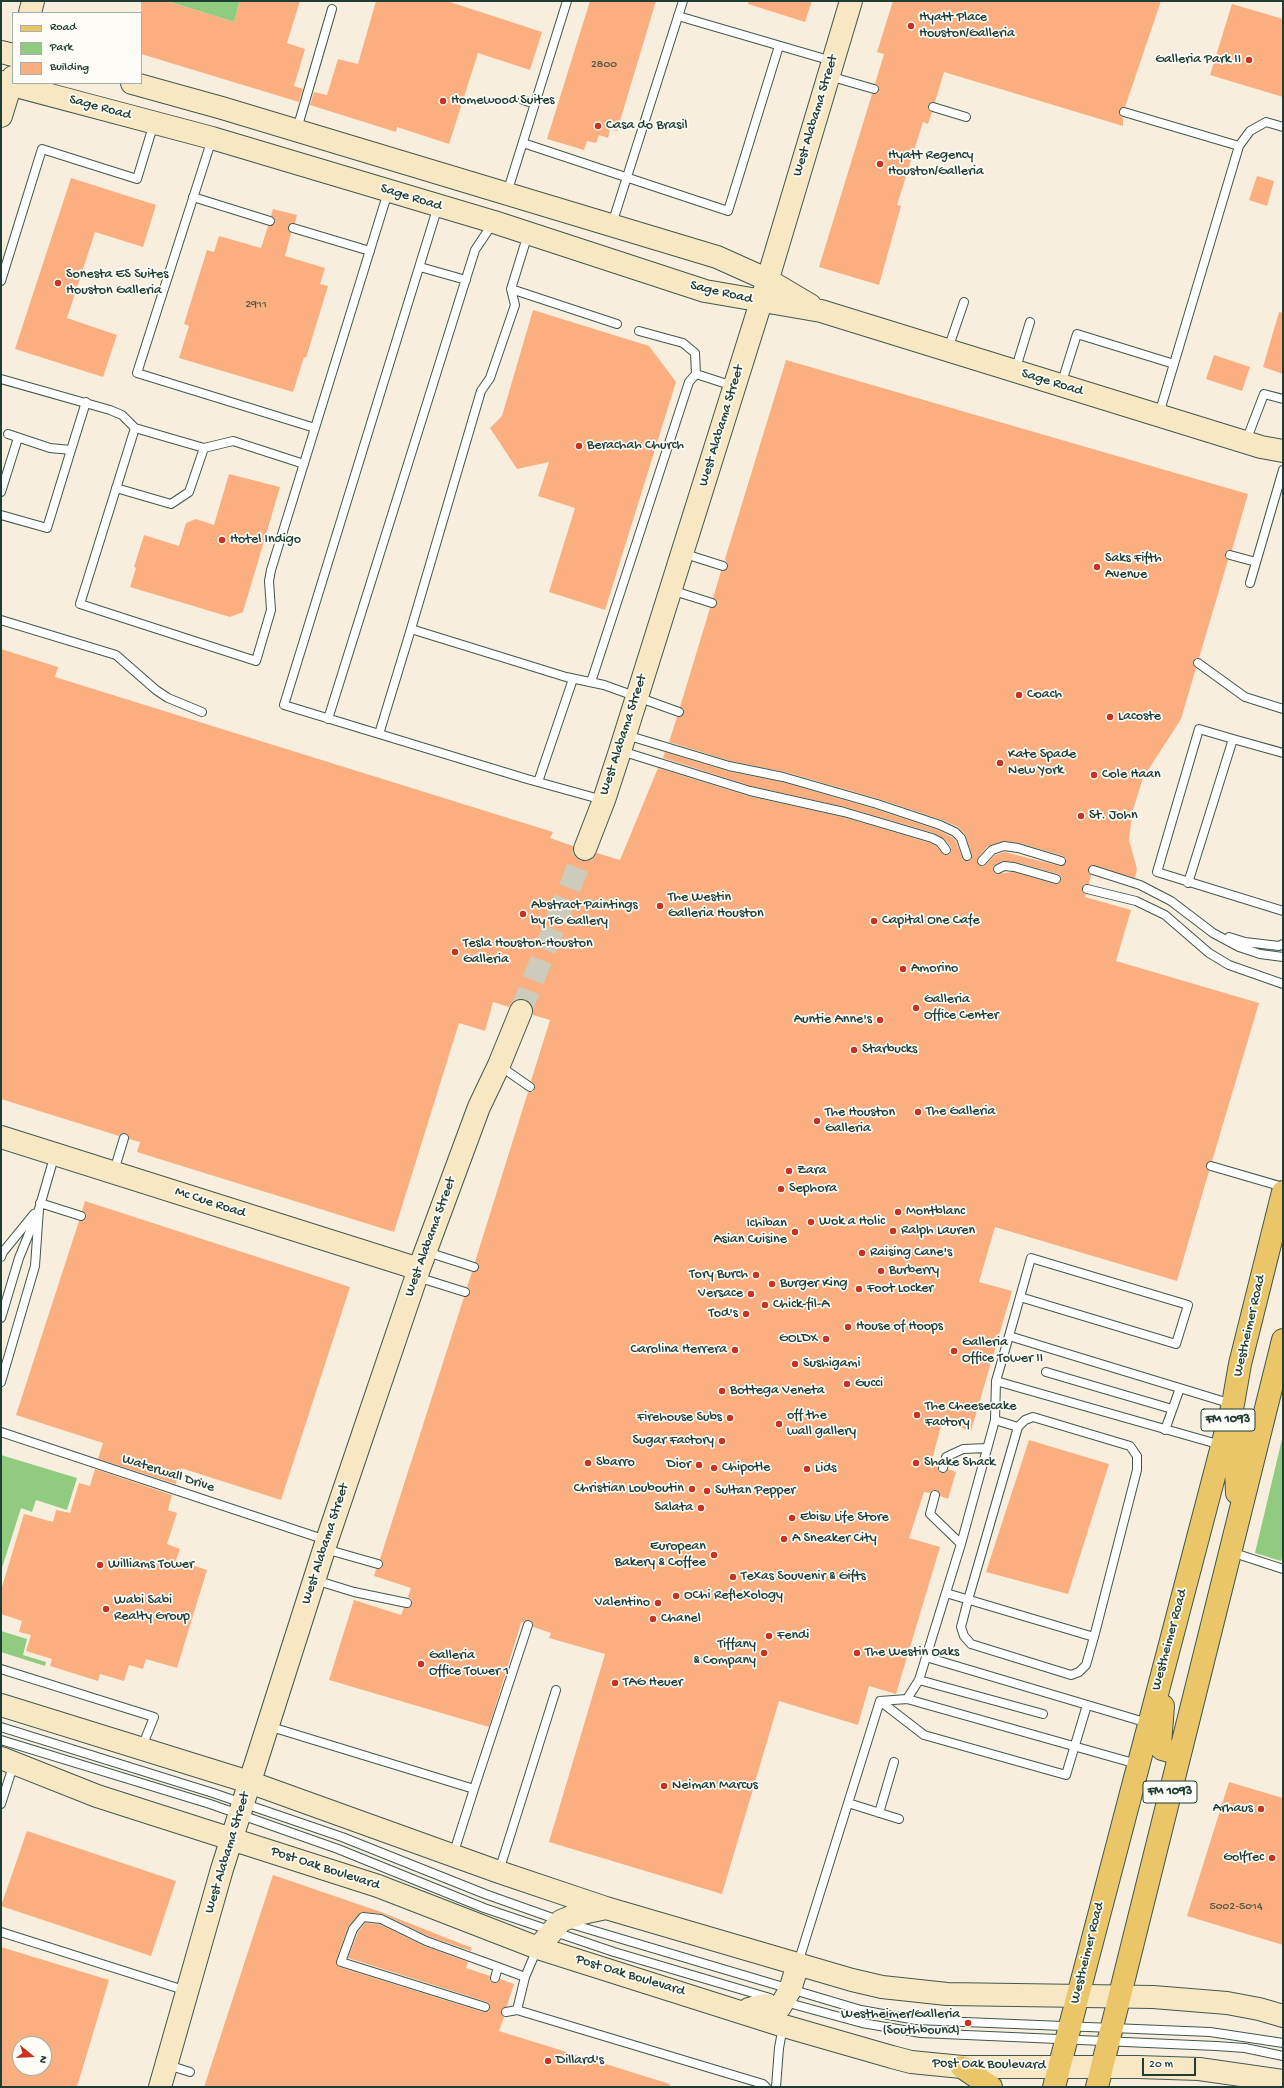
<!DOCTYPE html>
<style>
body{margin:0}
#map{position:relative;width:1284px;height:2088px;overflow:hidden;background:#f8eede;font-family:"Gochi Hand",sans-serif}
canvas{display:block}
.frame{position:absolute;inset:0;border:2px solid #1f3d34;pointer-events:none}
.legend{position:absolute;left:12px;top:12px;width:130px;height:72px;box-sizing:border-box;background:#fdfcf7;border:1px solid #a4b0a9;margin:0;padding:5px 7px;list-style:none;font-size:12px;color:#1f3d34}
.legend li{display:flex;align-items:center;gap:8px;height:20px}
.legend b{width:20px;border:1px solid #a4b0a9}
.north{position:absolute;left:12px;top:2036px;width:40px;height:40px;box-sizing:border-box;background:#fdfcf7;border:1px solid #a4b0a9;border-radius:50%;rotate:108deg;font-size:11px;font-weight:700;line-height:16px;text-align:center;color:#1f3d34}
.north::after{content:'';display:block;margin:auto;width:14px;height:18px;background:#c8321e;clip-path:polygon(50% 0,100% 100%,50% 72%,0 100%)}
.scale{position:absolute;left:1142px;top:2058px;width:54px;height:18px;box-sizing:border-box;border:2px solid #1f3d34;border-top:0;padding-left:5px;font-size:12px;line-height:14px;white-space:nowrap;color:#1f3d34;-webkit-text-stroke:3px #fdfcf7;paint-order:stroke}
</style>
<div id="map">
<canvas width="1284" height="2088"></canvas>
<div class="frame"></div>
<ul class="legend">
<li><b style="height:5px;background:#eac669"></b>Road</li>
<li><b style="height:11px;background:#90cb80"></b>Park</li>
<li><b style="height:11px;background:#fbaf80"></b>Building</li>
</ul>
<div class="north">N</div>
<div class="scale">20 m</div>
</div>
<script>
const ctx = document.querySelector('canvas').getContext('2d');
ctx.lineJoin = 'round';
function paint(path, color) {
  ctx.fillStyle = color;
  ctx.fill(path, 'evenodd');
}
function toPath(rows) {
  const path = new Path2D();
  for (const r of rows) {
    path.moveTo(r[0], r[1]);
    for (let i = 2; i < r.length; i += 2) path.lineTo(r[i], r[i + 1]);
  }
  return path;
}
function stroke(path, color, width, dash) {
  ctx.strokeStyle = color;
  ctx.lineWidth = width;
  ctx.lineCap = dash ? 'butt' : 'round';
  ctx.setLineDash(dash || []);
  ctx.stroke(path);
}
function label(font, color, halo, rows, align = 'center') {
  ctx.font = font + ' "Gochi Hand",sans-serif';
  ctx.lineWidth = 3.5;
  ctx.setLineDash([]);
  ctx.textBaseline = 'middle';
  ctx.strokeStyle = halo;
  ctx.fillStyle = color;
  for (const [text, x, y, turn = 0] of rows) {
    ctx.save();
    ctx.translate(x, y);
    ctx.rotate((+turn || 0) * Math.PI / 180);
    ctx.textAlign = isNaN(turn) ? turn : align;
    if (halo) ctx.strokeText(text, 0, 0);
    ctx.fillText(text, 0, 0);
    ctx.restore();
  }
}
paint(toPath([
 [167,1,240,1,234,22],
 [1283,1435,1283,1554,1281,1561,1255,1553],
 [1,1455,77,1478,67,1510,36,1500,32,1512,21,1508,1,1571],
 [1,1631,27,1639,23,1655,46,1662,45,1666,1,1652]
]), '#90cb80');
paint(toPath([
 [141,1,167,1,234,22,240,1,300,1,287,43,305,49,294,86,303,89,299,102,141,54],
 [376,1,447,1,542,32,530,70,478,53,449,144,397,127,396,132,310,105,314,92,327,95,338,59,358,64],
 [590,1,656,1,617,131,610,129,608,138,599,135,596,143,587,141,584,150,547,139],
 [749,1,812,1,805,22,748,4],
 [893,1,1161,1,1125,107,1119,110,1120,115,1123,118,1123,126,944,72,935,102,931,102,928,105,928,109,932,112,928,124,923,122,897,205,901,206,879,285,819,267,872,94,878,93,879,90,878,86,875,84,884,54,877,52],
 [1232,4,1283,19,1283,97,1210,75],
 [1257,176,1274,181,1267,206,1249,200],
 [71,178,156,205,143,247,95,232,67,318,117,335,103,377,15,349],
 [273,209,297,215,295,223,288,226,288,230,291,233,285,256,325,268,320,284,328,286,306,358,304,357,293,392,179,358,189,326,184,324,207,250,214,252,219,236,261,248,268,226,273,225,275,222,274,218,271,216],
 [533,310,649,346,676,382,605,610,549,592,575,508,538,496,549,462,517,469,490,428,502,416],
 [1279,312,1283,313,1283,374,1263,367],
 [1214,355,1250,367,1242,391,1206,379],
 [786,360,1248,494,1232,550,1228,550,1225,553,1225,557,1228,560,1199,658,1195,658,1193,662,1196,668,1181,719,1143,778,1132,813,1129,840,1137,869,1135,878,1091,865,1088,869,1091,875,1089,884,1083,885,1082,890,1086,894,1085,897,1131,910,1116,961,1259,1003,1212,1161,1206,1164,1206,1168,1209,1171,1177,1281,995,1227,979,1282,1012,1291,971,1431,942,1422,931,1464,938,1466,938,1470,941,1473,945,1473,948,1469,956,1472,948,1499,940,1496,937,1490,933,1490,930,1493,924,1492,909,1538,940,1547,896,1694,869,1686,858,1725,779,1701,722,1894,549,1842,605,1654,549,1638,551,1633,533,1627,533,1624,530,1620,525,1621,521,1623,489,1727,329,1680,354,1600,401,1615,404,1608,409,1608,412,1604,411,1599,408,1597,411,1588,374,1576,376,1569,383,1566,383,1562,380,1559,464,1297,470,1294,470,1290,467,1287,472,1272,476,1272,479,1268,478,1264,475,1262,528,1092,533,1092,535,1088,531,1081,550,1020,533,1015,533,1009,531,1003,525,999,520,999,513,1001,509,1007,493,1002,485,1031,459,1023,394,1232,137,1152,140,1142,129,1139,126,1133,122,1133,119,1136,1,1099,1,649,58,667,55,677,553,832,550,838,573,846,575,856,581,861,587,861,592,859,597,853,620,860,658,768,748,796,843,817,930,843,936,846,944,855,949,855,951,852,951,847,944,839,934,833,845,807,751,786,663,758,665,752,727,771,782,782,875,809,938,830,952,837,956,841,963,860,969,861,972,855,965,834,958,827,942,820,879,799,785,772,730,761,669,742,677,717,682,716,684,713,683,709,680,707,710,608,715,607,717,604,716,600,713,598,721,571,726,570,728,567,725,559],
 [1004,841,1019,843,1063,856,1066,859,1066,863,1060,866,1005,852,995,855,984,866,978,865,978,858,988,846],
 [1002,861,1015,862,1058,874,1061,877,1061,881,1055,884,1013,872,995,874,993,871,993,866],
 [229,474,280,487,243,612,230,617,130,587,136,568,134,567,144,535,179,546,186,523,196,519,214,525],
 [85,1201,350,1287,281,1500,181,1468,176,1484,98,1459,103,1443,16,1415,79,1221,83,1221,86,1218,86,1214,82,1211],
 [1029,1440,1109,1464,1068,1594,986,1572],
 [95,1469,172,1495,168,1510,177,1513,167,1544,180,1549,176,1560,207,1570,177,1668,146,1659,143,1669,129,1665,124,1681,100,1674,98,1681,50,1666,52,1659,26,1651,31,1635,19,1632,22,1621,1,1614,1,1590,24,1514,53,1522,56,1510,70,1513,79,1483,90,1486],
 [1229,1782,1283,1798,1283,1945,1187,1916],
 [27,1831,176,1881,151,1956,1,1906],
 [273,1875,381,1912,472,1948,471,1951,428,1936,383,1914,361,1912,348,1927,336,1960,339,1967,483,2012,489,2011,490,2005,487,2002,348,1958,358,1932,365,1923,379,1924,424,1946,468,1962,466,1968,490,1976,490,1980,493,1983,497,1983,500,1979,514,1984,507,2006,501,2011,504,2017,499,2031,670,2084,669,2087,204,2087],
 [1,1947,109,1980,77,2087,1,2087],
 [20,2044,44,2044,44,2068,20,2068]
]), '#fbaf80');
stroke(toPath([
 [521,1011,585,849]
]), '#cdcbbc', 22, [22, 11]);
const lane = toPath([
 [678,16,832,61],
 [829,76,874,89],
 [523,100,535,104],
 [933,107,966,117],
 [1124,112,1239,146],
 [297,129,332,9],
 [212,139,137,373,315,428],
 [523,143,728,211,779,46],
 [507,193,567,1],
 [193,197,270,221],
 [438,206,284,705,527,779,603,800],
 [612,224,683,1],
 [293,228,370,251],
 [420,267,466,280],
 [1,281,42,149,137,179,154,123],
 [511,289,617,324],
 [639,331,683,343,695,353,696,374],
 [948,349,964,302],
 [1015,371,1030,322],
 [1,379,110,410,122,415,135,428,204,448,233,441,304,464],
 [1061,385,1077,334,1174,364],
 [1159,414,1239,146,1250,131,1266,122,1283,127],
 [135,428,80,604,256,661,271,610,269,581,271,570,388,192],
 [8,434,50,448,71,450,86,402],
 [1246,441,1264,394,1283,399],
 [116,488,171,504,189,492,204,448],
 [1,492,18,438],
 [1,515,47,528,71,450],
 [682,553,723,566],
 [1230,555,1256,562],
 [1250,583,1283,470],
 [671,590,712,603],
 [1,620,116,655,156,690,168,698,202,712],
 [411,629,481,391,490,378,515,305,511,289,528,234],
 [1198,663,1245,697,1283,709],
 [591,682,689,382,696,374,733,386],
 [328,719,475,250,493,223],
 [379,734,411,629,566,677,604,685,679,712],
 [626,735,729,766,783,777,877,804,940,825,955,832,961,838,967,856],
 [1233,739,1199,729,1157,872,1283,911],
 [621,751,750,791,844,812,932,838,940,842,946,850],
 [538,782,573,679],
 [982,861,992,850,1004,846,1018,848,1061,861],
 [998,869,1004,866,1014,867,1056,879],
 [1093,870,1140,885,1171,901,1213,933,1239,947,1260,954,1283,957],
 [1188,883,1233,739,1283,753],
 [1087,889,1136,901,1165,915,1209,953,1229,965,1283,984],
 [1229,937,1245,942,1279,946,1283,944],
 [500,1066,530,1087],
 [1211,1166,1283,1187],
 [114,1171,124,1138],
 [40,1203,81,1216],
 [427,1252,474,1267],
 [1,1257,3,1252,34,1214],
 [417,1277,465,1292],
 [1,1318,19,1258,39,1209,55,1154],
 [1009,1336,1232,1404],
 [1046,1372,1172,1409],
 [996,1381,1221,1445],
 [1,1382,35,1266,39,1209],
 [1018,1427,968,1600,961,1627,964,1636,971,1644,1071,1675,1079,1672,1086,1665,1094,1637],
 [1165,1430,1180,1388],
 [1,1432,326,1540],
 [943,1468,946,1457,963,1449,987,1448],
 [935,1495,930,1514,961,1544],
 [325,1549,378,1564],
 [1231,1552,1283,1569],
 [315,1580,354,1592,407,1603],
 [946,1593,1094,1637,1137,1470,1137,1456,1130,1446,1033,1417,1025,1420,1018,1427,995,1420],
 [926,1657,1148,1723],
 [1,1669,154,1717,142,1747],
 [919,1680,1043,1714],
 [907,1699,919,1680,961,1544,995,1420,996,1381,1009,1336,1031,1258,1188,1305,1176,1344,1020,1297],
 [880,1701,924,1735,1066,1775,1087,1705],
 [268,1726,474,1789,453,1855],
 [1,1727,213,1793,342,1837,485,1894,561,1921,861,2010,916,2020,1210,2032,1283,2043],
 [1,1740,210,1804,338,1849,484,1908,552,1931,614,1952,770,1998],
 [474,1789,528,1625],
 [848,1803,899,1819],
 [1,1804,14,1763],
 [879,1813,894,1762],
 [499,1871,556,1690],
 [1,1932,187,1991],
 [537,1949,525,1977,517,2010,763,2084,766,2087],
 [798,1963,880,1701,907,1699,1137,1764],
 [495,1978,498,1967,525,1977],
 [785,2002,862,2023,921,2033,1216,2046,1245,2048,1283,2056],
 [485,2007,341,1962,353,1929,363,1917,381,1919,426,1941,498,1967],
 [506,2012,517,2010],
 [168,2065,190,2072],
 [776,2087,779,2048,783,2026]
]);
const secondary = toPath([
 [30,13,33,1],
 [1,52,13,55],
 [1,82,212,138,494,222,705,291,821,311,1261,447,1283,451],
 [132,83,222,108,717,257,766,279,810,305],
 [1,116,13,77],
 [585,849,604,800,620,751,761,302,851,1],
 [1,1137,419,1269],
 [1,1705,249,1782,499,1872,606,1908,852,1980,882,1987,947,1994,1153,1997,1227,2003,1259,2009,1283,2016],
 [1,1758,97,1796,378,1886,538,1948,784,2026,892,2057,911,2062,962,2067,1138,2067,1199,2069,1283,2081],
 [538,1948,561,1921,578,1914,606,1908],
 [749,2009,765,2005,774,2008,780,2007,790,1990,798,1964],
 [160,2087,222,1869,327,1540,419,1269,479,1107,499,1065,521,1011]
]);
const primary = toPath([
 [1237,1493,1235,1444,1239,1424],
 [1163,1706,1160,1745,1162,1749,1179,1754],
 [962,2067,991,2087],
 [1054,2087,1233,1404,1240,1364,1283,1192],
 [1097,2087,1283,1340]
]);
stroke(lane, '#40584e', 10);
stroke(secondary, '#40584e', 24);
stroke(primary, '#40584e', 24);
stroke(lane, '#fff', 8);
stroke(secondary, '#f7e8c3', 22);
stroke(primary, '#eac669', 22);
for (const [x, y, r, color] of [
 [911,26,4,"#c8321e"],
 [1249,60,4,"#c8321e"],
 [443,101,4,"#c8321e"],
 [598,126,4,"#c8321e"],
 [880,164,4,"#c8321e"],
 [58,283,4,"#c8321e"],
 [579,446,4,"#c8321e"],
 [222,540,4,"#c8321e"],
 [1097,567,4,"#c8321e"],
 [1019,695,4,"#c8321e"],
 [1110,717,4,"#c8321e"],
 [1000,763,4,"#c8321e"],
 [1094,775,4,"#c8321e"],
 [1081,816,4,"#c8321e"],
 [660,906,4,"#c8321e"],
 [523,914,4,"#c8321e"],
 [874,921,4,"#c8321e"],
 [455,952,4,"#c8321e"],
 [903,969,4,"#c8321e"],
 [916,1008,4,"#c8321e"],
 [880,1020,4,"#c8321e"],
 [854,1050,4,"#c8321e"],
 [918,1112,4,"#c8321e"],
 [817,1121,4,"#c8321e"],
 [789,1171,4,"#c8321e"],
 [781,1189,4,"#c8321e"],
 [898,1212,4,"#c8321e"],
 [811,1222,4,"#c8321e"],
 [893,1231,4,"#c8321e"],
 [795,1232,4,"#c8321e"],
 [862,1253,4,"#c8321e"],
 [881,1271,4,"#c8321e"],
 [756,1275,4,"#c8321e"],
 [772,1284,4,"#c8321e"],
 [859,1289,4,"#c8321e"],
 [751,1294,4,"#c8321e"],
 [765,1305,4,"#c8321e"],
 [746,1314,4,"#c8321e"],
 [848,1327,4,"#c8321e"],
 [826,1339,4,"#c8321e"],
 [735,1350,4,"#c8321e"],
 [954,1351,4,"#c8321e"],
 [795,1364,4,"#c8321e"],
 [847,1384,4,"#c8321e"],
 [722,1391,4,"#c8321e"],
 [917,1415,4,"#c8321e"],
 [730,1418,4,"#c8321e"],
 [779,1424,4,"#c8321e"],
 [722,1441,4,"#c8321e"],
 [588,1463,4,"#c8321e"],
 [916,1463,4,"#c8321e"],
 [699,1465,4,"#c8321e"],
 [714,1468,4,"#c8321e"],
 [807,1469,4,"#c8321e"],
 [692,1489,4,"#c8321e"],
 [707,1491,4,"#c8321e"],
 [701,1508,4,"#c8321e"],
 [792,1518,4,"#c8321e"],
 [784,1539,4,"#c8321e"],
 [714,1555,4,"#c8321e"],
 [100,1565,4,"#c8321e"],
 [733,1577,4,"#c8321e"],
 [676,1596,4,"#c8321e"],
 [658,1603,4,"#c8321e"],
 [106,1609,4,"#c8321e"],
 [653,1619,4,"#c8321e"],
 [769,1636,4,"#c8321e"],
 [764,1653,4,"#c8321e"],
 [857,1653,4,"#c8321e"],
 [421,1664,4,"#c8321e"],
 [615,1683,4,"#c8321e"],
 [664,1786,4,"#c8321e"],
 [1261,1809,4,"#c8321e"],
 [1272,1858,4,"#c8321e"],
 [968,2023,4,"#c8321e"],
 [548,2061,4,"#c8321e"]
]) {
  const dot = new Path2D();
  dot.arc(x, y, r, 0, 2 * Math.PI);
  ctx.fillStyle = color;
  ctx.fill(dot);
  stroke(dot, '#fdfcf7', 1.5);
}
label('12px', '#565a47', null, [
 ["2800",604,65],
 ["2911",256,305],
 ["5002-5014",1236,1907]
]);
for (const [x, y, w] of [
 [1228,1420,54],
 [1170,1792,54]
]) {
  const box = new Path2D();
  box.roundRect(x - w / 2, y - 11, w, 22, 3);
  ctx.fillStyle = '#fdfcf7';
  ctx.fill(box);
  stroke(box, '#1f3d34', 1);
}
label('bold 13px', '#1f3d34', null, [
 ["FM 1093",1228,1420],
 ["FM 1093",1170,1792]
]);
label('14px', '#1f3d34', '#fdfcf7', [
 ["Hyatt Place",919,18],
 ["Houston/Galleria",919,34],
 ["Galleria Park II",1241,60,"right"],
 ["Homewood Suites",451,101],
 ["Casa do Brasil",606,126],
 ["Hyatt Regency",888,156],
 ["Houston/Galleria",888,172],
 ["Sonesta ES Suites",66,275],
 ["Houston Galleria",66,291],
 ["Berachah Church",587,446],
 ["Hotel Indigo",230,540],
 ["Saks Fifth",1105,559],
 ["Avenue",1105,575],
 ["Coach",1027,695],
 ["Lacoste",1118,717],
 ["Kate Spade",1008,755],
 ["New York",1008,771],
 ["Cole Haan",1102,775],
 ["St. John",1089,816],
 ["The Westin",668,898],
 ["Galleria Houston",668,914],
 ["Abstract Paintings",531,906],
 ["by TG Gallery",531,922],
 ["Capital One Cafe",882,921],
 ["Tesla Houston-Houston",463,944],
 ["Galleria",463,960],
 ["Amorino",911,969],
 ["Galleria",924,1000],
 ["Office Center",924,1016],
 ["Auntie Anne's",872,1020,"right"],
 ["Starbucks",862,1050],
 ["The Galleria",926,1112],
 ["The Houston",825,1113],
 ["Galleria",825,1129],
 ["Zara",797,1171],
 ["Sephora",789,1189],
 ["Montblanc",906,1212],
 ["Wok a Holic",819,1222],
 ["Ichiban",787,1224,"right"],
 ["Asian Cuisine",787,1240,"right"],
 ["Ralph Lauren",901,1231],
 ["Raising Cane's",870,1253],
 ["Burberry",889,1271],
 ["Tory Burch",748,1275,"right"],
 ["Burger King",780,1284],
 ["Foot Locker",867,1289],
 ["Versace",743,1294,"right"],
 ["Chick-fil-A",773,1305],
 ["Tod's",738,1314,"right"],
 ["House of Hoops",856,1327],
 ["GOLDX",818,1339,"right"],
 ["Galleria",962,1343],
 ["Office Tower II",962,1359],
 ["Carolina Herrera",727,1350,"right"],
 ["Sushigami",803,1364],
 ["Gucci",855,1384],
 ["Bottega Veneta",730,1391],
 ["The Cheesecake",925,1407],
 ["Factory",925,1423],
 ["off the",787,1416],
 ["wall gallery",787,1432],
 ["Firehouse Subs",722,1418,"right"],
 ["Sugar Factory",714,1441,"right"],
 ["Sbarro",596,1463],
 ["Shake Shack",924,1463],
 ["Dior",691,1465,"right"],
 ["Chipotle",722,1468],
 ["Lids",815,1469],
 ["Christian Louboutin",684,1489,"right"],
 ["Sultan Pepper",715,1491],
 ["Salata",693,1508,"right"],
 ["Ebisu Life Store",800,1518],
 ["A Sneaker City",792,1539],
 ["European",706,1547,"right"],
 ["Bakery & Coffee",706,1563,"right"],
 ["Williams Tower",108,1565],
 ["Texas Souvenir & Gifts",741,1577],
 ["OChi Reflexology",684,1596],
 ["Wabi Sabi",114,1601],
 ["Realty Group",114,1617],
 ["Valentino",650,1603,"right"],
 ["Chanel",661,1619],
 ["Fendi",777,1636],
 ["Tiffany",756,1645,"right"],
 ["& Company",756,1661,"right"],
 ["The Westin Oaks",865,1653],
 ["Galleria",429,1656],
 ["Office Tower 1",429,1672],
 ["TAG Heuer",623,1683],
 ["Neiman Marcus",672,1786],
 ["Arhaus",1253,1809,"right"],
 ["GolfTec",1264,1858,"right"],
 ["Westheimer/Galleria",960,2015,"right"],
 ["(Southbound)",960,2031,"right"],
 ["Dillard's",556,2061]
], 'left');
label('14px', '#1f3d34', '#fdfcf7', [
 ["Sage Road",100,108,15],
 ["West Alabama Street",816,116,-73],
 ["Sage Road",411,198,17],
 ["Sage Road",721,293,13],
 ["Sage Road",1052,383,17],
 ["West Alabama Street",722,426,-73],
 ["West Alabama Street",624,735,-72],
 ["Mc Cue Road",210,1203,18],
 ["West Alabama Street",431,1237,-70],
 ["Westheimer Road",1250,1326,-77],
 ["Waterwall Drive",168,1474,18],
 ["West Alabama Street",326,1544,-72],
 ["Westheimer Road",1170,1640,-75],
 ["West Alabama Street",228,1853,-73],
 ["Post Oak Boulevard",325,1869,18],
 ["Westheimer Road",1088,1953,-76],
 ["Post Oak Boulevard",630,1976,17],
 ["Post Oak Boulevard",989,2065,1]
]);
</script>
